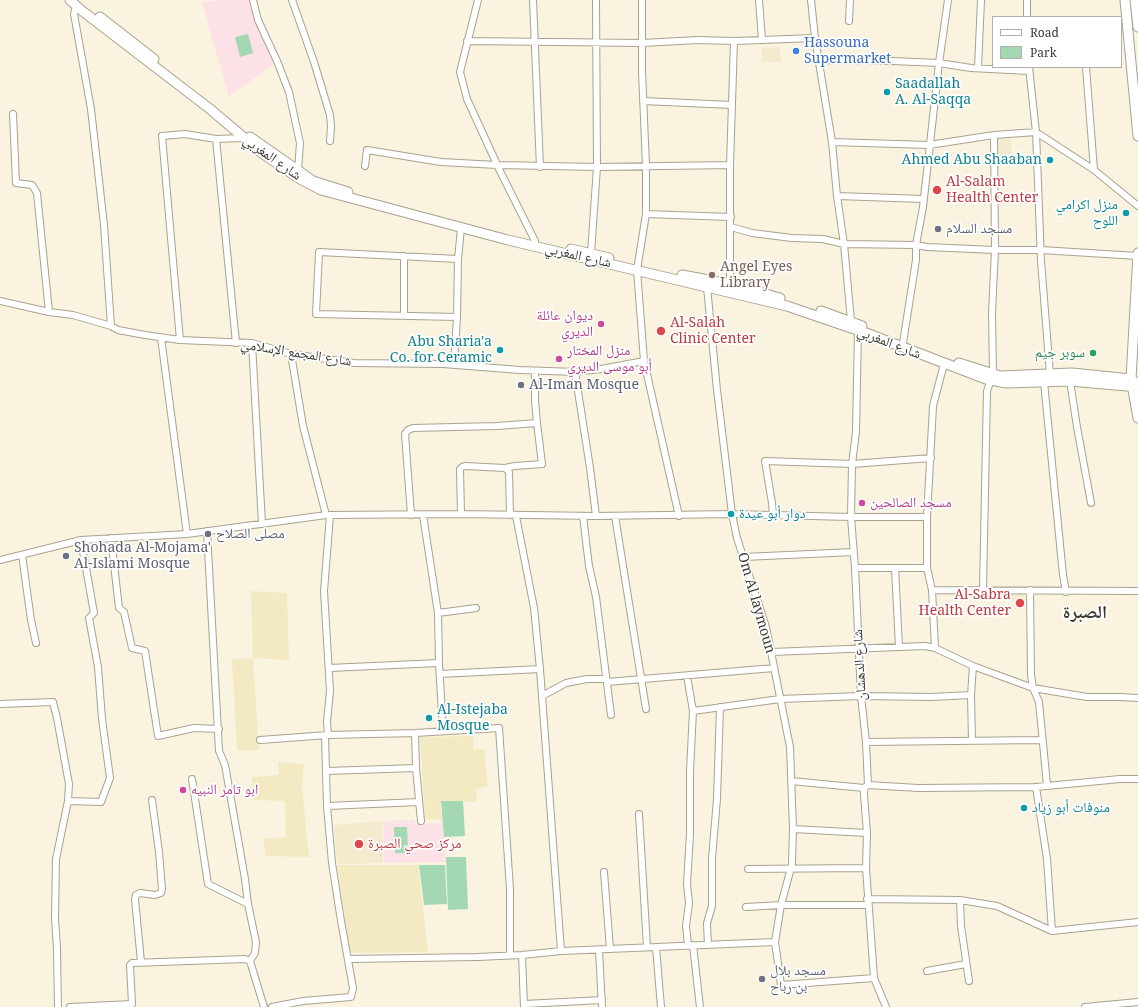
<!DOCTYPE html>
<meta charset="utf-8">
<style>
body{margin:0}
#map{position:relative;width:1138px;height:1007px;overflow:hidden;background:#f9f3df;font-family:"Noto Serif",serif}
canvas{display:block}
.legend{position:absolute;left:992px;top:16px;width:130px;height:52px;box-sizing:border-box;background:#fff;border:1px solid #b1b0ad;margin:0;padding:5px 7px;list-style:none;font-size:12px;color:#3d3a32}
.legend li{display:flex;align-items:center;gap:8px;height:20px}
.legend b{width:20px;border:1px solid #b1b0ad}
</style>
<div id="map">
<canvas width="1138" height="1007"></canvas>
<ul class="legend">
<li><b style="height:5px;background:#fff"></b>Road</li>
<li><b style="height:11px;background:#a3d8b3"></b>Park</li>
</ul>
</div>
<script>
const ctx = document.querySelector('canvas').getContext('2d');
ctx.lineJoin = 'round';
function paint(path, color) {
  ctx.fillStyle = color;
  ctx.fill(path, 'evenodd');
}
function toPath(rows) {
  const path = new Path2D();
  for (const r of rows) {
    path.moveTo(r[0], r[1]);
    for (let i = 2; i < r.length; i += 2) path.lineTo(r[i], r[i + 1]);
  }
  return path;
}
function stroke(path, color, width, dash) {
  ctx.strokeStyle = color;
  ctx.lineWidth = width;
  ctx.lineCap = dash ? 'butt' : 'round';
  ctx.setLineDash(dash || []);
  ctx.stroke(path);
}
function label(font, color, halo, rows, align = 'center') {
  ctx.font = font + ' "Noto Serif","Noto Naskh Arabic",serif';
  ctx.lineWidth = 3.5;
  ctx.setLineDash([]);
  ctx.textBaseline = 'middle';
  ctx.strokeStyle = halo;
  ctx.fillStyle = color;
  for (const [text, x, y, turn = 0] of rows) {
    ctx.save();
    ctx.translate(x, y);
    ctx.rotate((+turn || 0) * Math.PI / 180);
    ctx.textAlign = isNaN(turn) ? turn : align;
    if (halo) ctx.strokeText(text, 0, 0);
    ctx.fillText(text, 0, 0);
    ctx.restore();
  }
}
paint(toPath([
 [780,47,781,62,762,62,762,48],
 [1011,136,1012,157,997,157,997,139,1004,137],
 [1022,594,1025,597,1025,608,1015,609,1015,601,1013,600,1013,598,1010,601,1010,595],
 [382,821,383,863,337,864,334,825]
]), '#f4ebcf');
paint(toPath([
 [219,0,249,0,274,64,229,96,202,3],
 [415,820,415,824,443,823,446,862,384,863,383,821]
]), '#fce1e6');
paint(toPath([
 [248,34,253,53,240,57,235,37],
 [463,800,465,836,444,837,441,801],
 [394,827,407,827,408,853,395,853],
 [446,857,466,857,468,909,448,910],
 [419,865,445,865,447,904,424,905]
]), '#a3d8b3');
paint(toPath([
 [251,591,287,593,289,660,253,658,259,750,237,751,232,659,253,658],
 [473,736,474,750,484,749,488,786,476,789,477,802,461,801,441,801,442,820,425,819,420,737],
 [278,762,304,764,302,788,309,857,266,856,263,839,286,837,285,801,252,800,252,777,279,775],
 [337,865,418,865,428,952,355,953,351,952,349,947]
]), '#f3eac4');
const minor = toPath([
 [253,0,258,20,277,61,289,92,300,143,298,170],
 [292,0,314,62,330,115,331,126,330,141],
 [478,0,460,72,467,99,500,171,535,241],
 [533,0,540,167],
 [642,0,642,71,646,166,646,214,637,270,644,361,679,516],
 [759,0,762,40],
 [811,0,815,38,832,142,837,196,844,244,851,321,858,331,856,432,852,464,851,517,855,568,861,696,866,742,868,785,864,788,864,795,867,833,866,868,874,978,886,1007],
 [1027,0,1027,17],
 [76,6,74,14,91,109,104,225,111,326],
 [849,21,850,0],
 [467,41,642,43,698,40,734,41,815,38],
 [819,60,892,61,939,63,971,68,1029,71],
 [1029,67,1036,132,1041,261,1050,374],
 [1086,67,1094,170],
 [978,68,981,0],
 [643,101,732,105],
 [13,114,16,183,32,185,37,193,49,312],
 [832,142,929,145,994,135,1036,132,1094,170,1138,206],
 [365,166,367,150,441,162,497,165,597,167,730,165],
 [837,196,923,199],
 [646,214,731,217],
 [731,227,752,233,792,238,823,239,844,244,916,245,927,247,995,250,1041,250,1138,256],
 [591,253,597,167,596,0],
 [730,284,730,165,734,41],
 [707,287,717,390,732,514,737,538,766,627,790,747,793,829,792,864,781,905,775,942,781,985,874,978],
 [0,301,49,312,73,315,111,326,118,330,145,335,180,340,252,343,291,354,354,363,443,364,520,370,575,372,601,369,644,361],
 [404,316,404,256],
 [457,317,316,314,319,252,458,259],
 [161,338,187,534],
 [180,340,162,136,185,134,216,139],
 [236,343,216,139,243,138],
 [252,343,262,524],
 [903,343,916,260,916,245,923,207,939,63,948,0],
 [291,354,303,426,326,515],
 [454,365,457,317,458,259,461,228],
 [575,372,590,468,596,516],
 [1070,381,1077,427,1091,503],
 [1044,382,1063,575,1066,592],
 [505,468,515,466,542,464,537,423],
 [461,514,460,469,462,467,465,466,505,468,509,472,510,515],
 [773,514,772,503,765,461,852,464,931,458],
 [411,515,405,434,408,430,413,428,497,426,537,423,535,400,535,371],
 [423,515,438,613,439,663,443,731],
 [583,516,589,566,596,597,611,715],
 [615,516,646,709],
 [207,531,219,751,225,765,245,879,248,904,256,942,255,953,250,961],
 [111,538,119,608,124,612,132,648,145,651,158,736,194,728,219,729],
 [22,555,31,620,36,643],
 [743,557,854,552],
 [0,560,81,540,187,534,326,515,461,514,596,516,732,514,851,517,927,517],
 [855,568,927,568],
 [895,568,899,647],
 [932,590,1138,591],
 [983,590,987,391,993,374,992,313,995,250,994,135],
 [1030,590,1031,675,1033,688,1039,702,1047,785],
 [438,613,476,608],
 [935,648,932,590,927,568,927,517,933,406,944,364],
 [771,652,925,646,935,648,973,666,1033,688,1087,697,1120,697,1138,698],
 [329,668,439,663],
 [540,669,561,951],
 [440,674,540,669,534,608,516,516],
 [687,676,693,711,690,771,690,834,687,884,689,903,686,926,688,945],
 [607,682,774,668],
 [542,696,566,683,587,679,606,679],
 [0,704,53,702,57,718,69,784,68,801,56,859,55,918,57,949,58,1007],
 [693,711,780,699,861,696,931,697,971,695],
 [415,733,416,768,421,821],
 [328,735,415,733,499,728,510,889,510,955],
 [260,740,328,735,327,722,330,691,324,591,330,515],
 [972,740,971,695,973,666],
 [866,742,1042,740],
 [327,771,416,768],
 [192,779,208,884,248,904],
 [791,781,864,788],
 [868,785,918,788,1036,787,1120,779,1138,779],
 [1036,787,1047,859,1052,931],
 [68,801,101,802,110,778,102,719,98,667,89,618,94,613,81,540],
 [327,806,419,802],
 [639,814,647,947],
 [793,829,867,833],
 [748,869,866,868],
 [604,872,610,949],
 [867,899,960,900,997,906,1052,931,1138,922],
 [960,900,961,926,969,981],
 [746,907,781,905,868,905],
 [693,945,700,1007],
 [708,945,707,923,712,906,712,858,717,799,720,707],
 [656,947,661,1007],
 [599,950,602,1007],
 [522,955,524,1007],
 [348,959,477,957,522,955,561,951,775,942],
 [141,962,135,899,136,895,140,893,155,895,161,893,162,889,159,852,152,800],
 [927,971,966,964],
 [524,1004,602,1000],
 [70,1007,132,1004,130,965,132,963,245,959,250,961,264,1007],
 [272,1007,303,1001,351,997,353,988,341,921,332,863,327,806,325,736],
 [1085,1007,1138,1002]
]);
const secondary = toPath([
 [70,0,81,10,210,109,262,153,300,179,321,190,508,240,787,306,866,333,986,379,1006,383,1070,381,1138,387],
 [1125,0,1138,136],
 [1135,0,1138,27],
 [100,17,154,59],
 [250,137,313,181,348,192],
 [571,249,609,258],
 [1138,253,1131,379,1138,418],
 [682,275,730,284,780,298],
 [821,311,862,326],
 [959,363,1000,376,1072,373,1131,379,1138,384]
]);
stroke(minor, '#a8a28f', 8);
stroke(secondary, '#a8a28f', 11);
stroke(minor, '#fff', 6);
stroke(secondary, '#fff', 9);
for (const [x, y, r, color] of [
 [796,51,4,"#3f7fe0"],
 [887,92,4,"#0f9aa8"],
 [1050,160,4,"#0f9aa8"],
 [937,190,5,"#e0444e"],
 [1126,213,4,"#0f9aa8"],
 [938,229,4,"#6b7280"],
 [712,275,4,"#8d6e63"],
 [601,324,4,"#d1479c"],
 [661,331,5,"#e0444e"],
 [500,350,4,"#0f9aa8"],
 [1093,353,4,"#2e9e5b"],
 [559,359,4,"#d1479c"],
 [521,385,4,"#6b7280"],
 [862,503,4,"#d1479c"],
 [731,514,4,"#0f9aa8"],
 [208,534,4,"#6b7280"],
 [66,556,4,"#6b7280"],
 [1020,603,5,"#e0444e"],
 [429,718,4,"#0f9aa8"],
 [183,790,4,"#d1479c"],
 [1024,808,4,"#0f9aa8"],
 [359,844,5,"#e0444e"],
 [762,979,4,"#6b7280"]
]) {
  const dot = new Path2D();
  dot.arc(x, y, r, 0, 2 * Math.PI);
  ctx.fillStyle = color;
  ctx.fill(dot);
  stroke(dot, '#fff', 1.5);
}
label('14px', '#366cbe', '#fff', [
 ["Hassouna",804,43],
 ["Supermarket",804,59]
], 'left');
label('14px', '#0d838f', '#fff', [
 ["Saadallah",895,84],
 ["A. Al-Saqqa",895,100],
 ["Ahmed Abu Shaaban",1042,160,"right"],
 ["منزل اكرامي",1118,205,"right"],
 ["اللوح",1118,221,"right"],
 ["Abu Sharia'a",492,342,"right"],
 ["Co. for Ceramic",492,358,"right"],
 ["دوار أبو عيدة",739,514],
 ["Al-Istejaba",437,710],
 ["Mosque",437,726],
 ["منوفات أبو زياد",1032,808]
], 'left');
label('14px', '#3d3a32', '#fff', [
 ["شارع المغربي",272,158,35],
 ["شارع المغربي",578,256,13],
 ["شارع المغربي",889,343,21],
 ["شارع المجمع الإسلامي",296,353,9],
 ["Om Al laymoun",756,603,74],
 ["شارع الدهشان",860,665,-93]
]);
label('14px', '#be3a42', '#fff', [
 ["Al-Salam",946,182],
 ["Health Center",946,198],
 ["Al-Salah",670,323],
 ["Clinic Center",670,339],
 ["Al-Sabra",1011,595,"right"],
 ["Health Center",1011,611,"right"],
 ["مركز صحي الصبرة",368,844]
], 'left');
label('14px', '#5b616d', '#fff', [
 ["مسجد السلام",946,229],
 ["Al-Iman Mosque",529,385],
 ["مصلى الصلاح",216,534],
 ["Shohada Al-Mojama'",74,548],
 ["Al-Islami Mosque",74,564],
 ["مسجد بلال",770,971],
 ["بن رباح",770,987]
], 'left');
label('14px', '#785e54', '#fff', [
 ["Angel Eyes",720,267],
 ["Library",720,283]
], 'left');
label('14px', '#b23c85', '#fff', [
 ["ديوان عائلة",593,316,"right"],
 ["الديري",593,332,"right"],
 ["منزل المختار",567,351],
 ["أبو موسى الديري",567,367],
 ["مسجد الصالحين",870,503],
 ["ابو تامر النبيه",191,790]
], 'left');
label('14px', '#27864d', '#fff', [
 ["سوبر جيم",1085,353]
], 'right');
label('bold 18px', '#3d3a32', '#fff', [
 ["الصبرة",1085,613]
]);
</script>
